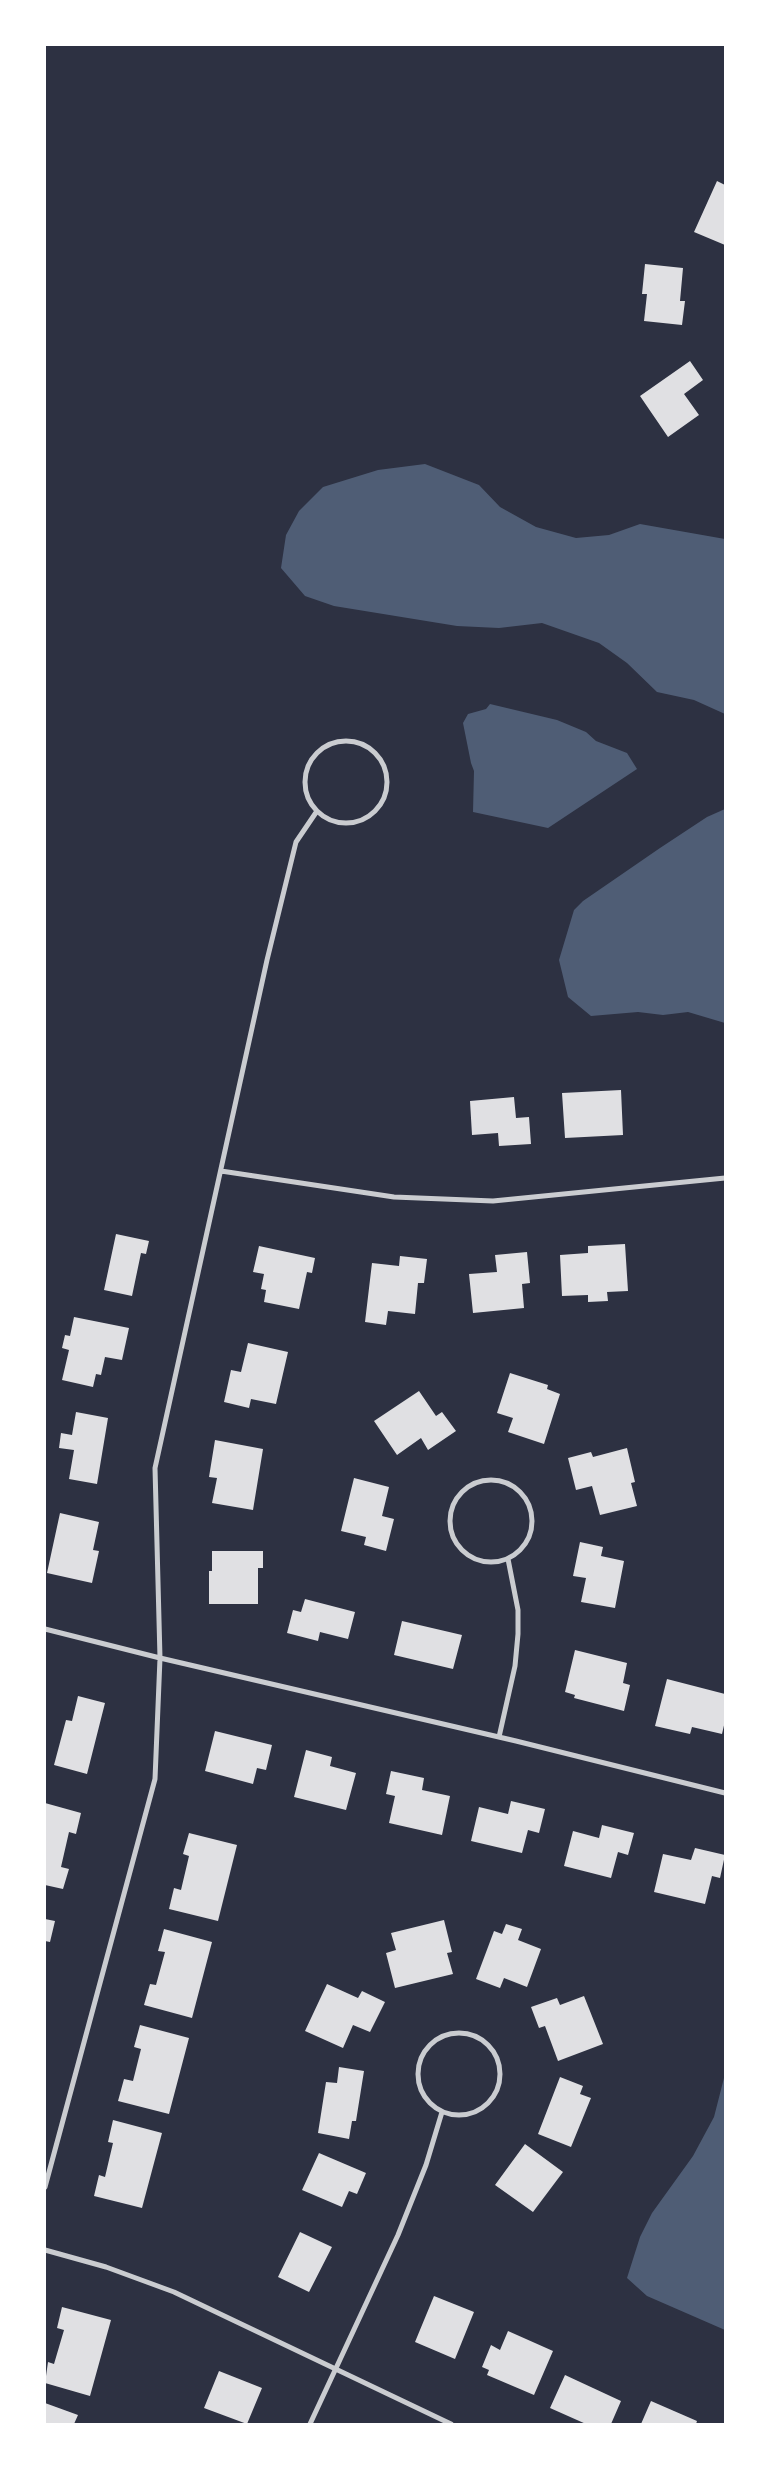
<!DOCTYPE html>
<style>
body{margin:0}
#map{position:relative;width:770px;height:2469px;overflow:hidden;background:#2d3142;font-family:Karla,sans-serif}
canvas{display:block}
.frame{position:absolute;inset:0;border:46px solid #fff;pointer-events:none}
</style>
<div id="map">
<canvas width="770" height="2469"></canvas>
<div class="frame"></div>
</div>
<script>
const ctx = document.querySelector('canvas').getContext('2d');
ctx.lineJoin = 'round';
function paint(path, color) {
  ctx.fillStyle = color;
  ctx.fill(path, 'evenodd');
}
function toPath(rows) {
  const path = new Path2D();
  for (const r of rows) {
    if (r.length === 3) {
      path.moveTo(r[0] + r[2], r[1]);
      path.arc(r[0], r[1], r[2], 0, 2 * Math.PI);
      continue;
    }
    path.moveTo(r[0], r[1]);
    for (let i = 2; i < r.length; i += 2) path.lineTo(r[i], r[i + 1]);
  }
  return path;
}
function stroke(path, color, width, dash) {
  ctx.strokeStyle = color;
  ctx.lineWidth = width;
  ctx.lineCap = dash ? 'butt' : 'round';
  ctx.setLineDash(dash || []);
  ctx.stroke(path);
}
paint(toPath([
 [425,464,479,485,500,507,536,527,576,538,609,535,640,524,725,539,725,714,694,700,657,692,627,663,599,643,542,623,499,628,457,626,334,606,305,596,281,568,286,535,299,511,323,487,378,470],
 [490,704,557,720,586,732,596,741,627,753,637,769,548,828,473,812,474,771,471,763,463,723,468,714,486,709],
 [725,809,725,1023,688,1012,663,1015,638,1012,591,1016,568,997,559,960,574,910,583,901,660,848,707,817],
 [725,2074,725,2330,647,2296,627,2278,640,2237,652,2213,693,2156,714,2117]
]), '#4f5d75');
paint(toPath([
 [717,181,725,185,725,245,694,232],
 [645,264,683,268,680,301,685,301,682,325,644,321,647,294,642,294],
 [690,361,703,380,684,394,699,415,668,437,640,396],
 [621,1090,623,1135,565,1138,562,1093],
 [514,1097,516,1118,529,1117,531,1144,499,1146,498,1133,472,1135,470,1101],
 [116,1234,149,1241,146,1254,141,1253,132,1296,104,1290],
 [625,1244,628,1291,607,1292,608,1301,588,1302,588,1295,562,1296,560,1255,588,1253,588,1246],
 [259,1246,315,1258,312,1273,307,1272,299,1309,264,1302,266,1290,261,1289,264,1274,253,1272],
 [527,1252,530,1283,522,1284,524,1308,473,1313,469,1274,497,1272,495,1255],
 [400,1256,427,1259,424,1283,418,1283,415,1314,388,1311,386,1325,365,1322,372,1263,399,1266],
 [74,1317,129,1328,122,1360,105,1357,101,1375,96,1374,93,1387,62,1380,69,1350,62,1348,65,1335,70,1336],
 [248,1343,288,1352,276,1404,251,1399,249,1408,224,1402,231,1370,241,1372],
 [510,1373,548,1385,547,1389,560,1394,544,1444,508,1432,513,1418,497,1413],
 [419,1391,436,1416,442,1412,456,1431,428,1450,421,1438,397,1455,374,1421],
 [76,1412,108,1418,97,1484,69,1479,74,1450,59,1448,61,1433,72,1435],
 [215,1440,263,1449,253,1510,212,1503,217,1478,209,1477],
 [627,1448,635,1482,631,1483,637,1506,600,1515,592,1486,576,1490,568,1458,591,1452,593,1457],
 [354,1478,389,1487,382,1516,394,1519,386,1551,364,1545,366,1537,341,1531],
 [60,1513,99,1522,93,1550,99,1551,92,1583,47,1573],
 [580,1542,603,1547,601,1556,624,1561,615,1608,581,1602,586,1578,573,1576],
 [212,1551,263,1551,263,1568,258,1568,258,1604,209,1604,209,1571,212,1571],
 [305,1599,355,1612,348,1639,320,1632,318,1641,287,1633,293,1610,301,1612],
 [402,1621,462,1635,453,1669,394,1655],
 [575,1650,627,1663,623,1683,630,1685,624,1711,574,1698,575,1695,565,1692],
 [667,1679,725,1694,725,1721,722,1734,692,1727,690,1734,655,1726],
 [78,1696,105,1703,87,1774,54,1765,66,1720,72,1721],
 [215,1731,272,1745,266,1770,257,1768,253,1784,205,1771],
 [306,1750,332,1757,330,1766,356,1773,346,1810,294,1797],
 [391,1771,424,1778,422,1790,450,1796,442,1835,389,1823,395,1796,386,1794],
 [511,1801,545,1809,539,1833,528,1830,522,1853,471,1841,479,1807,508,1814],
 [45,1803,81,1813,76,1834,69,1832,61,1867,69,1869,63,1889,45,1885],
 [602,1825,634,1833,628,1855,618,1852,611,1878,564,1866,573,1831,599,1838],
 [189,1833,237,1845,218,1921,169,1909,174,1888,181,1890,189,1856,183,1854],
 [695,1848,725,1855,720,1878,712,1876,705,1904,654,1892,663,1854,691,1860],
 [45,1919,55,1921,50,1942,45,1941],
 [444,1920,452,1952,447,1953,453,1974,395,1988,386,1953,396,1950,391,1933],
 [506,1924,522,1929,518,1940,541,1949,527,1987,504,1978,500,1988,476,1979,494,1931,502,1934],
 [164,1929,212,1942,192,2018,144,2005,150,1984,156,1985,165,1952,158,1951],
 [327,1984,358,1998,362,1991,385,2002,370,2032,353,2025,343,2048,305,2031],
 [584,1996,603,2044,558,2061,545,2026,539,2028,531,2007,557,1998,560,2005],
 [140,2025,189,2038,169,2114,118,2101,124,2079,133,2081,141,2049,134,2047],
 [339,2067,364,2071,356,2121,352,2121,349,2139,318,2133,326,2082,337,2083],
 [560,2077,583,2086,580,2094,591,2098,571,2147,538,2134],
 [113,2120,162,2133,142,2208,94,2196,99,2175,105,2177,113,2143,108,2142],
 [525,2144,563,2172,533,2212,495,2185],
 [319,2153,366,2173,357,2194,349,2191,342,2207,302,2190],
 [300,2232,332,2247,309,2292,278,2277],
 [434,2296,474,2312,455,2359,415,2342],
 [62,2307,111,2320,90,2396,45,2383,48,2362,54,2364,64,2330,57,2328],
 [508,2331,553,2351,534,2395,487,2375,489,2370,482,2367,491,2345,500,2350],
 [219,2371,262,2388,247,2424,204,2408],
 [565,2375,621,2401,611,2424,586,2424,550,2408],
 [651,2401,697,2421,696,2424,641,2424],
 [45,2403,78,2415,74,2424,45,2424]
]), '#e0e0e3');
stroke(toPath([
 [346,782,41],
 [221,1171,394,1197,493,1201,725,1178],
 [491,1521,41],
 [45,1629,160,1658,516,1741,725,1793],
 [499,1737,515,1666,518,1634,518,1610,508,1559],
 [459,2074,41],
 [45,2187,155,1779,160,1658,155,1468,267,960,296,842,317,811],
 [45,2250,106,2267,174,2292,451,2424],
 [310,2424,398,2235,426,2165,442,2112]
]), '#caccd0', 5);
</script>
